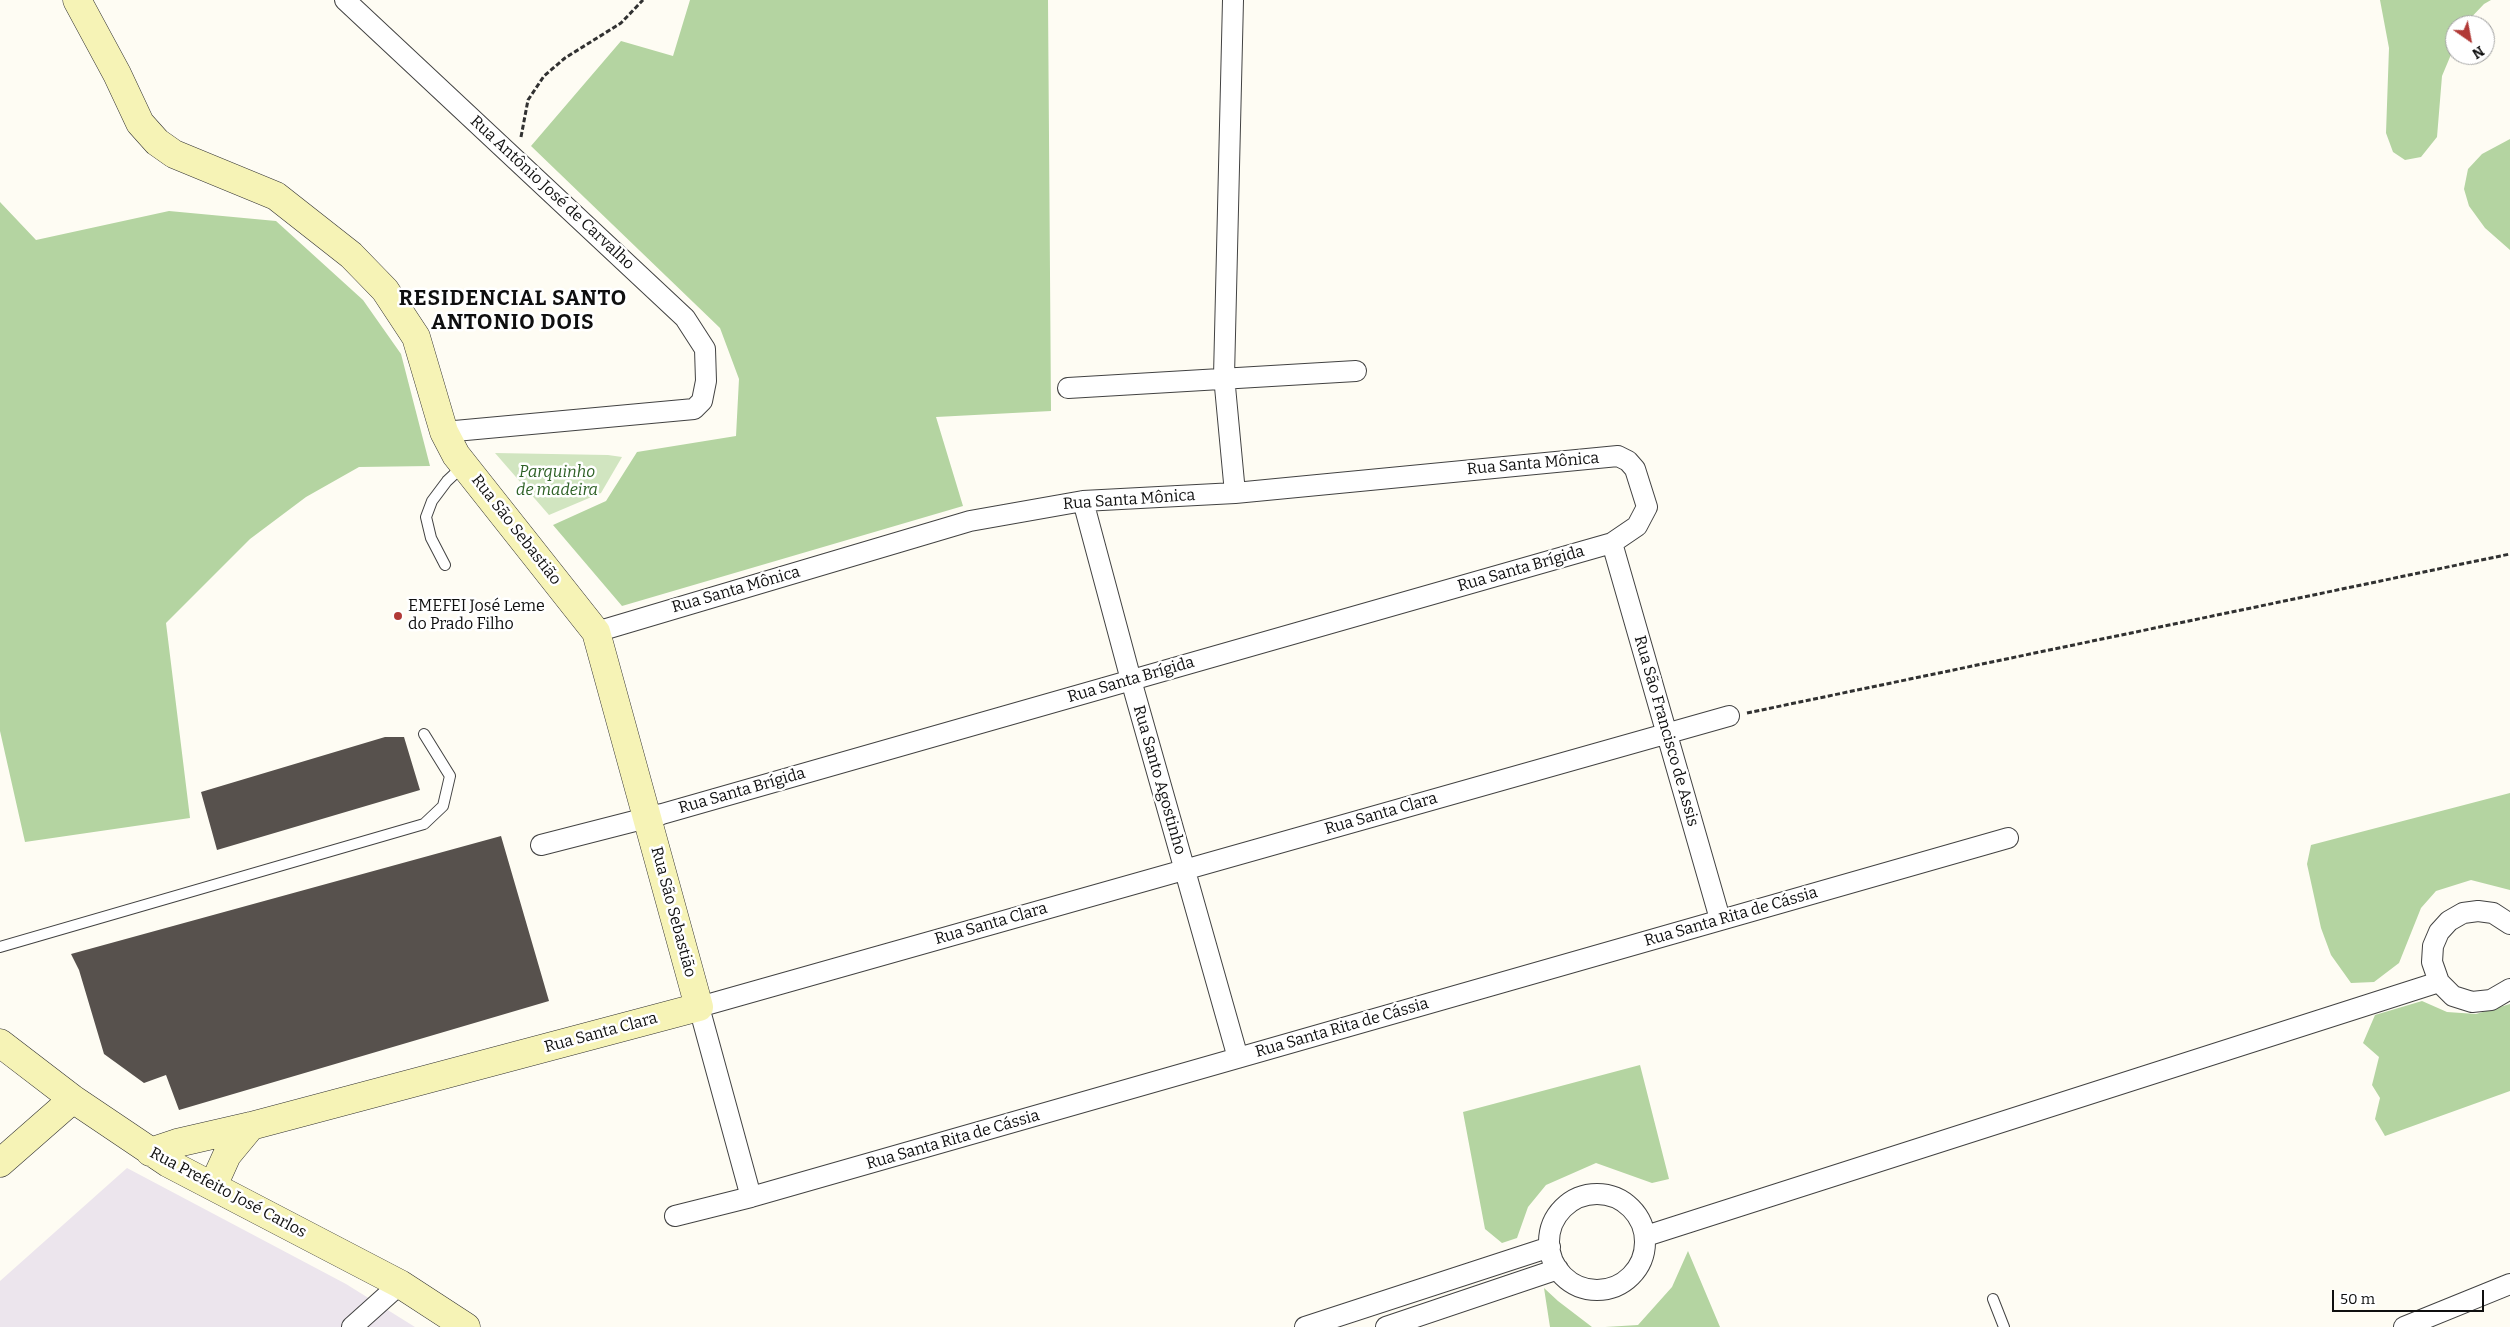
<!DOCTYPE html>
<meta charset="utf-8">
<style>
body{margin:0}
#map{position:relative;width:2510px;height:1327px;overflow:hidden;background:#fefcf3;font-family:Bitter,serif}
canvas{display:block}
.north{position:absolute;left:2445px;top:15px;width:50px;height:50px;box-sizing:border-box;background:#fff;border:1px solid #9f9f9f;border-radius:50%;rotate:147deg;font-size:14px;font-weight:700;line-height:20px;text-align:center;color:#0f0f0f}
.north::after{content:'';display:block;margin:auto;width:18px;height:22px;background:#b13936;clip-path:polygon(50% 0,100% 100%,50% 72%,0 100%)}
.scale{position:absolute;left:2332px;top:1290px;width:152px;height:22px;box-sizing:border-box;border:2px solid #0f0f0f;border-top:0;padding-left:6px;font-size:15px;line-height:18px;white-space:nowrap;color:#0f0f0f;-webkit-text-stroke:4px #fff;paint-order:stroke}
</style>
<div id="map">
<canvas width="2510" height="1327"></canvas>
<div class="north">N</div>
<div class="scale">50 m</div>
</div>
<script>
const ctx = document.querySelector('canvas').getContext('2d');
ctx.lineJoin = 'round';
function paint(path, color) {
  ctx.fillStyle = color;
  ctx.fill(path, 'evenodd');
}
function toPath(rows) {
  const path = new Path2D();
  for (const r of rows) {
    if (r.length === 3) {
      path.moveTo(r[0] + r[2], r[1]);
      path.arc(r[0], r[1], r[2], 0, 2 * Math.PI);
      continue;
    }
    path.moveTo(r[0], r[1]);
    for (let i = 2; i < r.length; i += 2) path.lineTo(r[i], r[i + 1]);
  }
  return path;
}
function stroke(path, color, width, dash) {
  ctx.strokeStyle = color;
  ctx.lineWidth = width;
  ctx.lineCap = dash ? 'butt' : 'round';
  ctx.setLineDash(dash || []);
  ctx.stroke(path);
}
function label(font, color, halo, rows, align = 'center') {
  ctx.font = font + ' Bitter,serif';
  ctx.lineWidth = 5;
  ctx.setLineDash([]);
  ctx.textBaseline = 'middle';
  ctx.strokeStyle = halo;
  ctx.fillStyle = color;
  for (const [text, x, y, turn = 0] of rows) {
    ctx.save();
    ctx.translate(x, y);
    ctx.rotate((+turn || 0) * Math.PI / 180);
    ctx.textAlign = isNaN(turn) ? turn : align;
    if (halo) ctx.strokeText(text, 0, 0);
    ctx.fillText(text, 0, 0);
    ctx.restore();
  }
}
paint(toPath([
 [127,1168,346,1284,415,1327,0,1327,0,1281]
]), '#ece5ed');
paint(toPath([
 [495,453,608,455,622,457,601,493,549,515]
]), '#d1e5c0');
paint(toPath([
 [690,0,1048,0,1051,411,936,417,963,506,622,606,553,525,606,501,637,452,736,436,739,379,720,328,531,146,621,41,673,56],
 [2380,0,2491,0,2484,4,2464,25,2455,25,2455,45,2442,76,2437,137,2421,157,2405,160,2393,152,2386,133,2389,48],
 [2510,139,2510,250,2485,228,2469,206,2464,189,2468,169,2482,154],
 [0,202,36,240,169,211,276,221,363,300,401,354,430,466,359,467,306,497,250,539,166,623,190,818,25,842,0,731],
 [2510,793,2510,890,2471,880,2436,891,2421,908,2399,963,2374,982,2351,983,2331,955,2321,928,2307,864,2311,845],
 [2422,1001,2447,1012,2476,1014,2510,1004,2510,1091,2385,1136,2375,1119,2380,1098,2372,1085,2379,1057,2363,1043,2375,1015],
 [1640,1065,1669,1179,1652,1183,1596,1163,1546,1185,1528,1207,1517,1238,1502,1243,1485,1229,1463,1112],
 [1688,1251,1720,1327,1605,1327,1638,1325,1672,1287],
 [1544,1288,1558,1301,1592,1327,1550,1327]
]), '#b4d4a1');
paint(toPath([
 [385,737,404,737,420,790,217,850,201,792],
 [501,836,549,1001,179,1110,166,1075,144,1083,104,1054,79,970,71,954]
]), '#57514d');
const lane = toPath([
 [445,565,431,538,426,517,432,501,447,481,463,466],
 [0,947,424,824,443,806,450,776,424,734],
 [1993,1299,2004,1327]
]);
const street = toPath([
 [345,0,685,318,705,349,706,381,702,401,694,409,444,432],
 [1233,0,1224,376,1235,493],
 [1068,388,1356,371],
 [1083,501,1131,680,1238,1058],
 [1612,543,1720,919],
 [541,845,662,814,1612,543,1637,526,1647,507,1635,469,1628,461,1618,456,1235,493,1083,501,970,521,596,632],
 [2510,924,2493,913,2478,911,2463,913,2449,921,2439,932,2433,946,2432,962,2439,982,2453,996,2472,1002,2491,1000,2510,989],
 [1597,1242,48],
 [751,1197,699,1007,1729,716],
 [675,1216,751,1197,2008,838],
 [1646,1236,2439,982],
 [352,1327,400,1284],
 [1305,1327,1550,1247],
 [1386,1327,1558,1269],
 [2404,1327,2510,1284]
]);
const secondary = toPath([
 [77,0,117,74,140,123,157,142,174,154,276,196,351,255,385,290,416,337,444,432,456,455,596,632,699,1007,251,1126,177,1143,150,1152],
 [0,1043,73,1099,168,1163,400,1284,466,1327],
 [0,1163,73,1099],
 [213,1186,227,1155,251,1126]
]);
stroke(lane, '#424242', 12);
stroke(street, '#424242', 22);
stroke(secondary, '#313131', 29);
stroke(toPath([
 [521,137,528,100,544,76,565,58,621,23,643,0],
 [1747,713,2510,554]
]), '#313131', 3, [5, 2.5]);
stroke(lane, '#fff', 10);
stroke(street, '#fff', 20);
stroke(secondary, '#f6f3b6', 28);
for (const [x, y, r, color] of [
 [398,616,5,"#b13936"]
]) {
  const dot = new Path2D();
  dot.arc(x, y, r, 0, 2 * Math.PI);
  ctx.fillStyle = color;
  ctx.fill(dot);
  stroke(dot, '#fff', 2);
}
label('16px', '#0f0f0f', '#fff', [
 ["Rua Antônio José de Carvalho",552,193,43],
 ["Rua Santa Mônica",1533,464,-5],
 ["Rua Santa Mônica",1129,500,-4],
 ["Rua São Sebastião",516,530,52],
 ["Rua Santa Brígida",1521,569,-16],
 ["Rua Santa Mônica",736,590,-16],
 ["Rua Santa Brígida",1131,680,-16],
 ["Rua São Francisco de Assis",1666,731,74],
 ["Rua Santo Agostinho",1159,780,74],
 ["Rua Santa Brígida",742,791,-16],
 ["Rua Santa Clara",1381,814,-16],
 ["Rua São Sebastião",673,912,75],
 ["Rua Santa Rita de Cássia",1731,917,-16],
 ["Rua Santa Clara",991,924,-16],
 ["Rua Santa Rita de Cássia",1342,1028,-16],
 ["Rua Santa Clara",601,1033,-15],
 ["Rua Santa Rita de Cássia",953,1140,-16],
 ["Rua Prefeito José Carlos",228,1193,28]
]);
label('italic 16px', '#2e6126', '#fff', [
 ["Parquinho",557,473],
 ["de madeira",557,491]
]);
label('16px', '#0f0f0f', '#fff', [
 ["EMEFEI José Leme",408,607],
 ["do Prado Filho",408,625]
], 'left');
ctx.letterSpacing = '1px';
label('bold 21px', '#0f0f0f', '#fff', [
 ["RESIDENCIAL SANTO",513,299],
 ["ANTONIO DOIS",513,323]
]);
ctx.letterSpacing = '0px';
</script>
